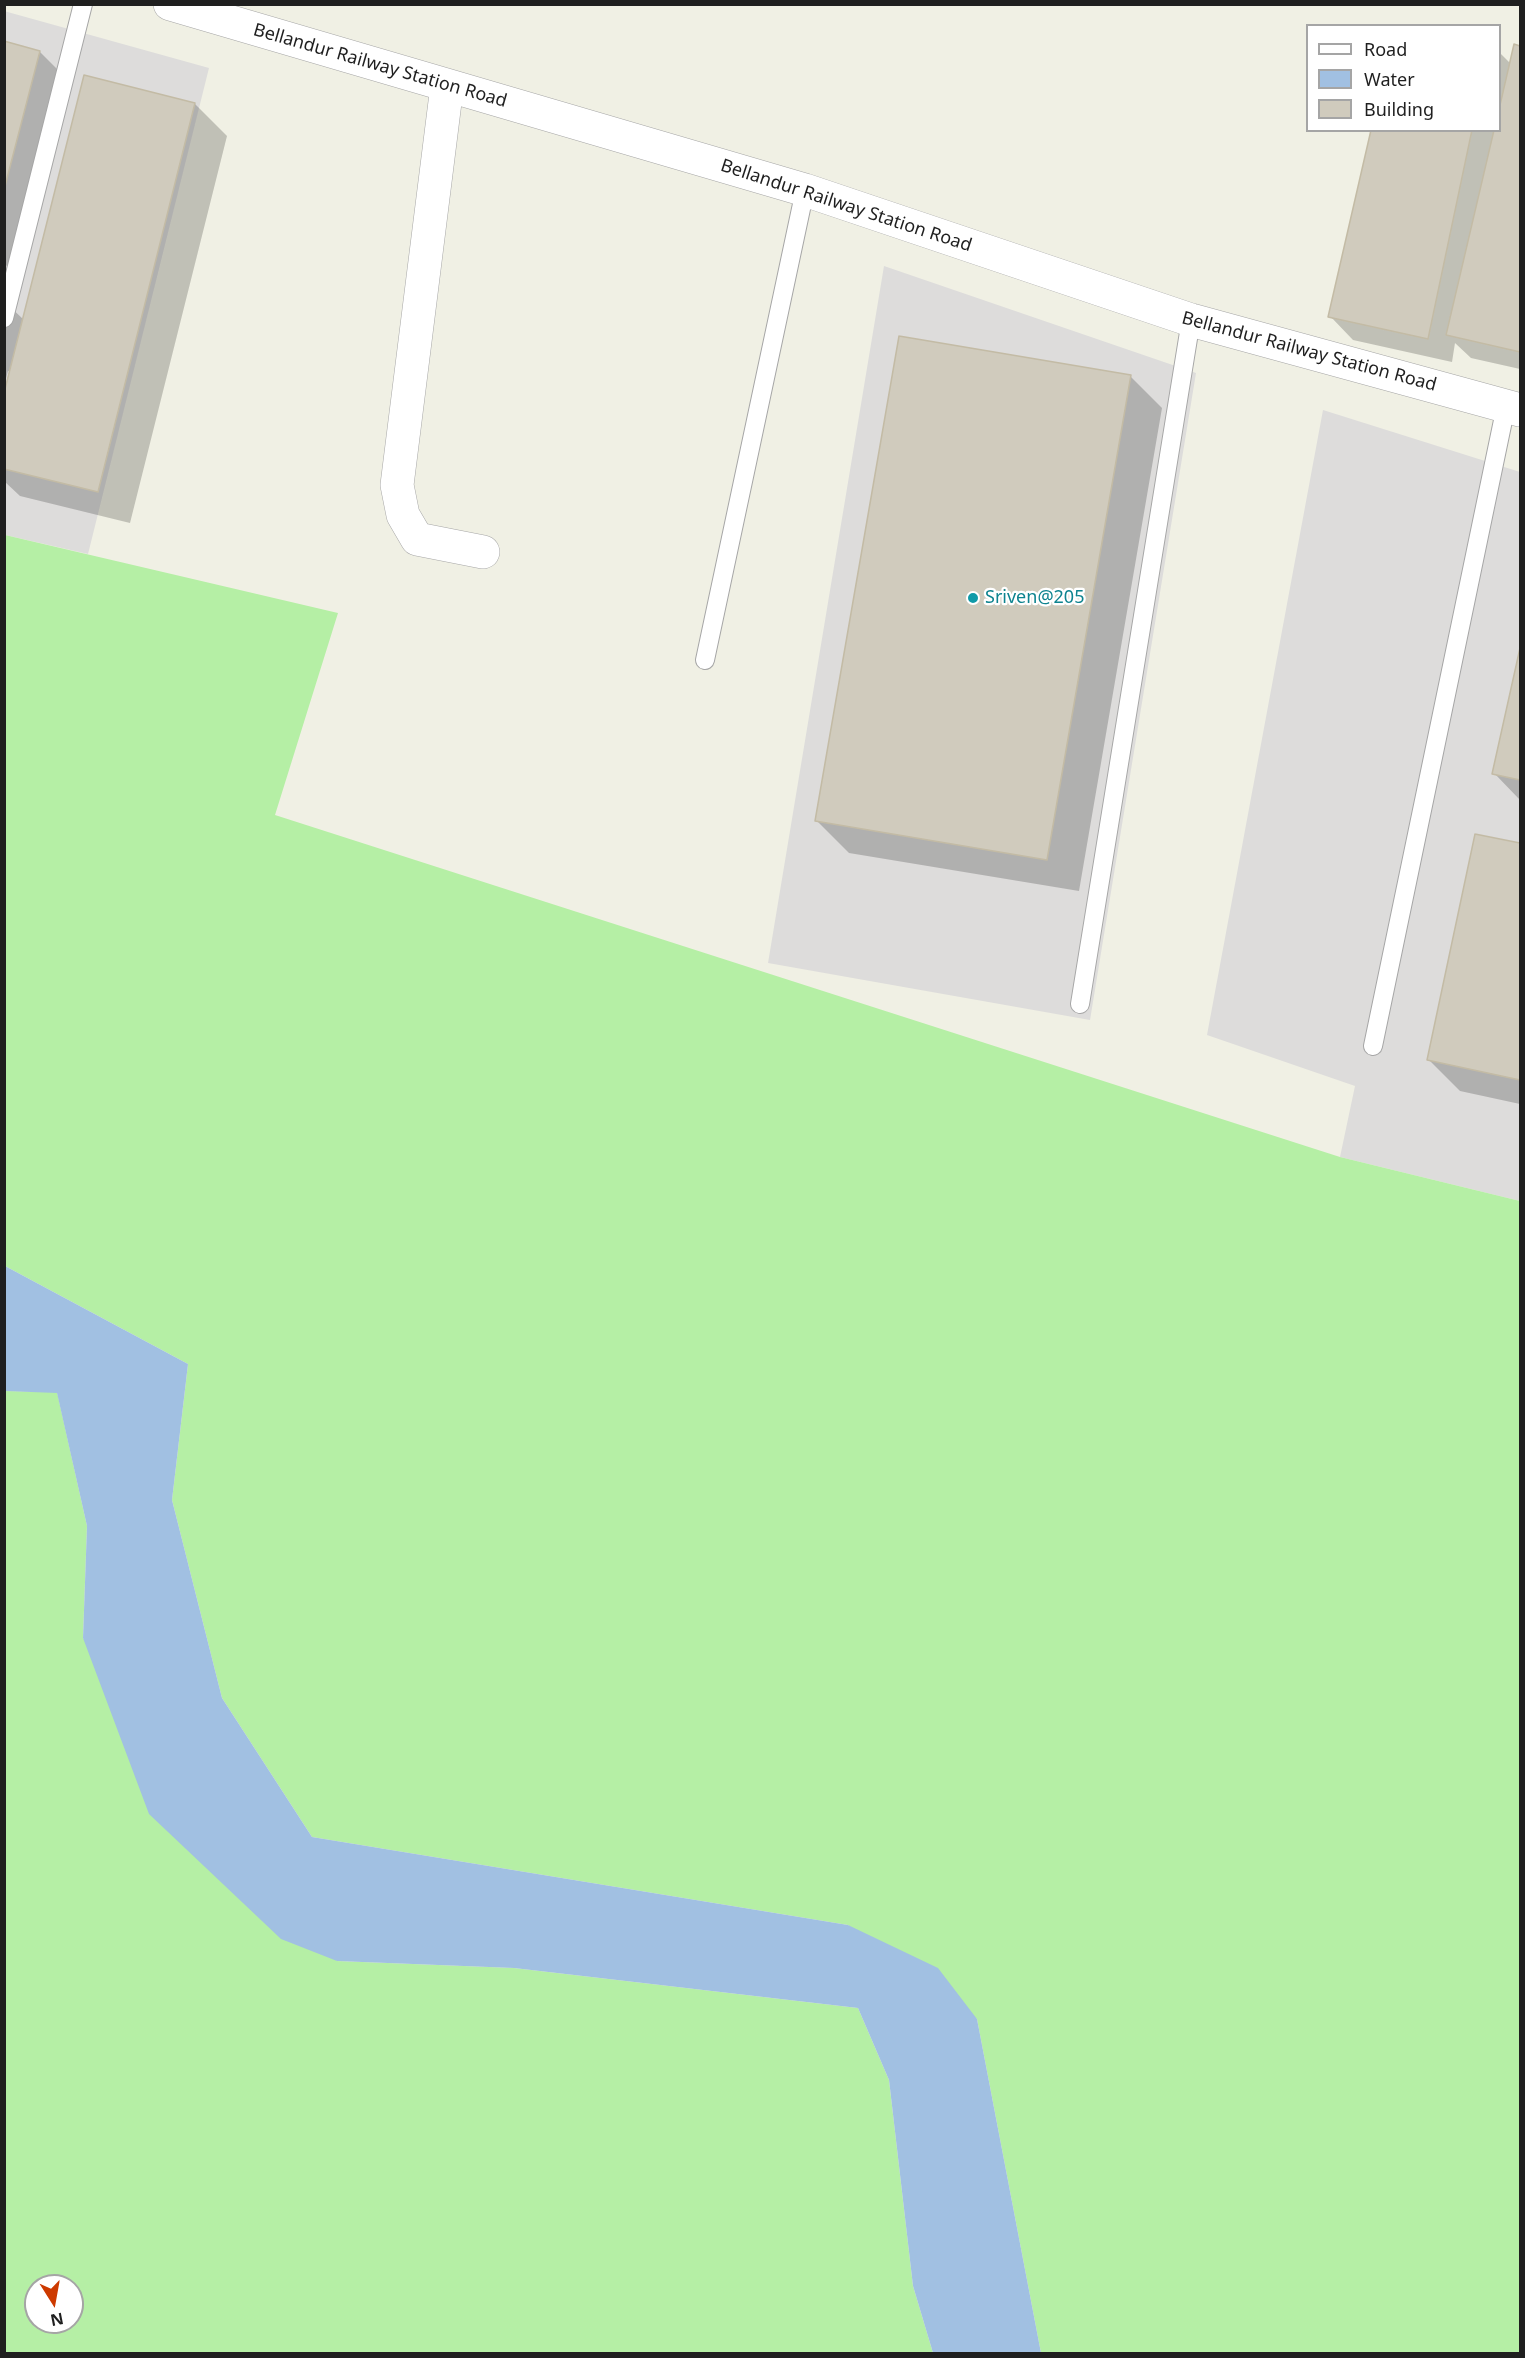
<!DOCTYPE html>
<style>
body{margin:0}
#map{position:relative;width:1525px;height:2358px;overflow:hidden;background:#f0f0e4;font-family:"Noto Sans",sans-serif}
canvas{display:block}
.frame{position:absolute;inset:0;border:6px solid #1f1f1f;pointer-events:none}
.legend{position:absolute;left:1306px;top:24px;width:195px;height:108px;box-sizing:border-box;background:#fff;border:2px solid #a5a5a5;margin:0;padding:8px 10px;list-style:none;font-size:18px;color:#1f1f1f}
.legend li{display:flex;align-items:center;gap:12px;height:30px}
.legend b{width:30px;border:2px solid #a5a5a5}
.north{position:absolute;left:24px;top:2274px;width:60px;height:60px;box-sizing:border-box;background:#fff;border:2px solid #a5a5a5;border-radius:50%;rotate:169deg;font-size:16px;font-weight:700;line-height:24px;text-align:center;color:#1f1f1f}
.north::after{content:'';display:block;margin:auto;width:21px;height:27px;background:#cd3a00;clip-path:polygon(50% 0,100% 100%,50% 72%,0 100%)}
</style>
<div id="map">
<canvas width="1525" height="2358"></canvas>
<div class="frame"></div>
<ul class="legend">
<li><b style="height:8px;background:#fff"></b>Road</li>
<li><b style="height:16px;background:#a1c0e2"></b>Water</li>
<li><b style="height:16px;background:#d0cbbd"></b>Building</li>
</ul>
<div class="north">N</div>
</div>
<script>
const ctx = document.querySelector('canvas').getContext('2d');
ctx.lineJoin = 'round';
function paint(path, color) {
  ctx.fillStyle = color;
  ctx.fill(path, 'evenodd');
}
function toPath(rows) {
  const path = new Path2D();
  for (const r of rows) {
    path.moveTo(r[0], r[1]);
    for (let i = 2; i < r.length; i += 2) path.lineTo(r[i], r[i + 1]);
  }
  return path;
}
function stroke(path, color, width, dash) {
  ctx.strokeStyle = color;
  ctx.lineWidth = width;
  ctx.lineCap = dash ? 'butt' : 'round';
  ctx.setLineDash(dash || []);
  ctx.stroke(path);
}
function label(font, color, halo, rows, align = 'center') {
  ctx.font = font + ' "Noto Sans",sans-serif';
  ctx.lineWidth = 4.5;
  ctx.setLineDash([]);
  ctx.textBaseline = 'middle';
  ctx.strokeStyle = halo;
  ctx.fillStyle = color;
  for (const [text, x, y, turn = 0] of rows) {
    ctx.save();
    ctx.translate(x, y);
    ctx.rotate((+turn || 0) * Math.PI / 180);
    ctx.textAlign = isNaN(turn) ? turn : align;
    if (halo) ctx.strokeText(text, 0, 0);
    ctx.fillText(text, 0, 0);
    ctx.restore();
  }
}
paint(toPath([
 [4,11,209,68,88,554,5,535],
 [884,266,1196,373,1090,1020,768,963],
 [1323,410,1520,472,1520,1201,1340,1157,1355,1086,1207,1035]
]), '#dddcdb');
paint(toPath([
 [5,535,338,613,275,815,1340,1157,1520,1201,1520,2353,1041,2353,977,2019,848,1925,312,1837,222,1698,172,1500,188,1364,5,1266],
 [5,1391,57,1392,87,1526,83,1638,337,1961,514,1968,858,2008,889,2080,913,2286,933,2353,5,2354],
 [36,2286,72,2286,72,2322,36,2322]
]), '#b5efa5');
paint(toPath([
 [5,1266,188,1364,172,1500,222,1698,312,1837,848,1925,938,1968,977,2019,1041,2353,933,2353,913,2286,889,2080,858,2008,514,1968,337,1961,281,1939,149,1814,83,1638,87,1526,57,1393,5,1391]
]), '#a1c0e2');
paint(toPath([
 [4,43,40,52,72,84,24,270,4,265],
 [1515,46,1520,48,1520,369,1471,358,1455,343,1452,362,1353,340,1330,316,1372,130,1500,130,1500,53,1511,64],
 [195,104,227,136,130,523,20,496,4,481,4,399,11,372,8,371,4,386,4,301,24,320],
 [1130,376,1162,408,1079,891,849,853,817,821],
 [1520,655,1520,800,1494,773],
 [1476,835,1520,845,1520,1104,1460,1091,1428,1059]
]), '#0003');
const building = toPath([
 [4,41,40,51,4,190,4,41],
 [1514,44,1520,46,1520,352,1446,335,1494,130,1500,130,1500,105,1514,44],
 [84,75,195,103,98,492,4,469,4,393,84,75],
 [1371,130,1472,130,1428,339,1328,317,1371,130],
 [899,336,1131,375,1047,860,815,821,899,336],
 [1520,648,1520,780,1492,774,1520,648],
 [1475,834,1520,843,1520,1080,1427,1060,1475,834]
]);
paint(building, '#d0cbbd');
stroke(building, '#c3bba5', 1.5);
const lane = toPath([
 [4,318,83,4],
 [705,660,805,190],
 [1080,1004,1191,320],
 [1373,1046,1506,406]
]);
const street = toPath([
 [170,4,805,190,1191,320,1520,410],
 [447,86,397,485,403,515,417,539,483,552]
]);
stroke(lane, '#a6a6a6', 20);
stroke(street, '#a6a6a6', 34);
stroke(lane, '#fff', 18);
stroke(street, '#fff', 33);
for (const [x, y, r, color] of [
 [973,598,6,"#0f9aa8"]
]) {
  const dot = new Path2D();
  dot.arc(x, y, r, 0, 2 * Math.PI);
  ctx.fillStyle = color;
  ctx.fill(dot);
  stroke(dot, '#fff', 2);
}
label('18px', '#1f1f1f', '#fff', [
 ["Bellandur Railway Station Road",380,66,16],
 ["Bellandur Railway Station Road",846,206,18],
 ["Bellandur Railway Station Road",1309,352,15]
]);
label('18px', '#0d838f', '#fff', [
 ["Sriven@205",985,598]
], 'left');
</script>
